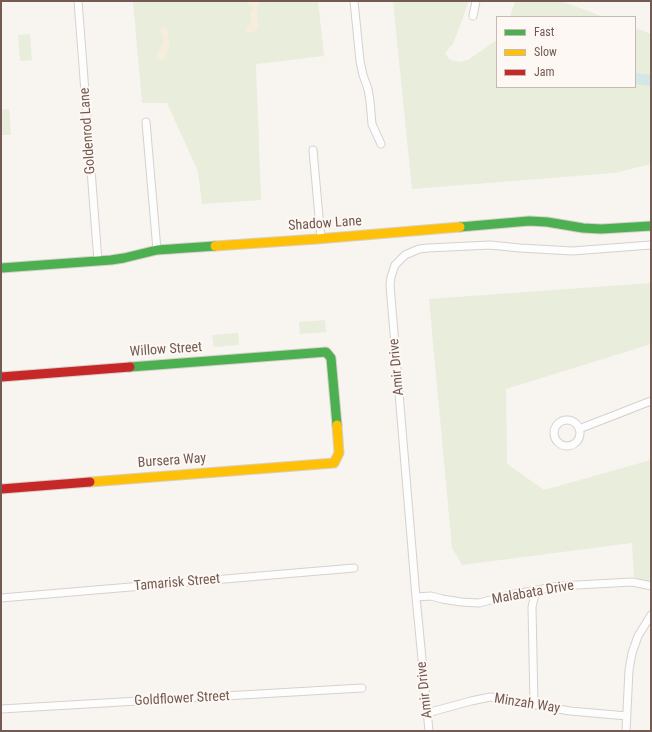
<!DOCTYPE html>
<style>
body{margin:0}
#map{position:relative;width:652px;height:732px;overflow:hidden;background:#f8f4f0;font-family:"Roboto Condensed",sans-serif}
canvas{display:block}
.frame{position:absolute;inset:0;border:2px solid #735a52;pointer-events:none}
.legend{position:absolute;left:496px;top:16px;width:140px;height:72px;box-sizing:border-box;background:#fdf8f3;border:1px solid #c6b9b3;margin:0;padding:5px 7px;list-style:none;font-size:12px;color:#735a52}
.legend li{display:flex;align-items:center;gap:8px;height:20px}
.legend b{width:20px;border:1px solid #c6b9b3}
</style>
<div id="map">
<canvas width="652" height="732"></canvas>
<div class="frame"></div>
<ul class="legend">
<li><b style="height:5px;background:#4caf50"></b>Fast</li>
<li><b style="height:5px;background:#ffc107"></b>Slow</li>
<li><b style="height:5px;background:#c62828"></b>Jam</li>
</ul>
</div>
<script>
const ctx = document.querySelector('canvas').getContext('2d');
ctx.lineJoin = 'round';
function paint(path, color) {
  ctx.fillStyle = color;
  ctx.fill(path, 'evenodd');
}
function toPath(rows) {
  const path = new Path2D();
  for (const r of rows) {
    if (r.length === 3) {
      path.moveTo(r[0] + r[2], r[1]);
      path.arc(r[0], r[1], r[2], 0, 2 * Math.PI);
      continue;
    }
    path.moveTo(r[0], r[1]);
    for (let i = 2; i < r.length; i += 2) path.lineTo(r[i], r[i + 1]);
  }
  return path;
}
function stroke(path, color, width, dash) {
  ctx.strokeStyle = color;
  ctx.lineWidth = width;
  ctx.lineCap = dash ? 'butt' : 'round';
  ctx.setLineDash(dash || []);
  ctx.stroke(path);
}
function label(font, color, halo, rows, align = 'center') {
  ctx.font = font + ' "Roboto Condensed",sans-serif';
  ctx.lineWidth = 4;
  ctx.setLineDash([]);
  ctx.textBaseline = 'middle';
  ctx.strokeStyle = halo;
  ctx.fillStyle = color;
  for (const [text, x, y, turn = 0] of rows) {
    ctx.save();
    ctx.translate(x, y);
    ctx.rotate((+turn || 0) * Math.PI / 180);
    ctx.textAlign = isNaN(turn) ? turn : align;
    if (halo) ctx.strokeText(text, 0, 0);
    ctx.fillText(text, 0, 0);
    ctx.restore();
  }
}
paint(toPath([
 [133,1,318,1,324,56,256,64,261,200,202,204,198,171,167,103,142,103],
 [393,1,469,1,453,44,445,53,450,60,460,62,468,60,497,40,497,87,635,87,635,28,651,34,651,164,614,173,412,189],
 [515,1,561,1,604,17,510,17],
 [30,34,32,60,20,61,18,35],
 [9,109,11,135,1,135,1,110],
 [651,283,651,344,506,389,507,464,544,490,651,460,651,584,634,577,632,543,462,565,452,548,429,299],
 [325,320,326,332,300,334,299,322],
 [238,333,239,345,214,347,212,335]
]), '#e8eddc');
paint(toPath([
 [248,1,261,1,258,6,257,17,259,25,257,29,252,33,247,32,246,30,246,27,252,22,250,14,253,8,248,3],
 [162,27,165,27,168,29,168,36,170,42,166,58,165,59,161,60,159,59,157,56,159,50,164,42,163,38,160,30]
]), '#f6eddc');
paint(toPath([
 [635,73,651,75,651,86,635,84]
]), '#d3e7e6');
const street = toPath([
 [78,1,98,261],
 [354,1,360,61,363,75,368,89,370,101,372,124,381,144],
 [473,16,476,1],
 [146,122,157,250],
 [313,150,321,239],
 [567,433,13],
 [579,429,651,401],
 [416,597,431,596,442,599,461,602,479,603,510,595,559,586,632,582,647,585,651,586],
 [1,598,354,568],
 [534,704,532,607,536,590],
 [1,709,362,688],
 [427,713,471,701,490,697,570,711,627,716],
 [429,731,416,597,390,285,391,277,395,265,405,255,419,249,428,248,490,245,520,248,572,251,651,245],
 [626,731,629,670,632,653,638,636,651,615]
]);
const fast = toPath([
 [460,227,529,221,547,222,583,228,601,229,651,226],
 [1,268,111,260,124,258,157,250,215,246],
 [130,367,326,352,331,358,337,425]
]);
const slow = toPath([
 [215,246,317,239,460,227],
 [90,482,334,463,339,453,337,425]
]);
const jam = toPath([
 [1,377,130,367],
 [1,489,90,482]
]);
stroke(street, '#d7d1ce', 9);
stroke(fast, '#d7d0cc', 11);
stroke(slow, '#d7d0cc', 11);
stroke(jam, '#d7d0cc', 11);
stroke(street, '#fefdfd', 7);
stroke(fast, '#4caf50', 9);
stroke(slow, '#ffc107', 9);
stroke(jam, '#c62828', 9);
label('14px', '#735a52', '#fdf8f3', [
 ["Goldenrod Lane",88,131,-94],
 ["Shadow Lane",325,224,-4],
 ["Willow Street",166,350,-4],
 ["Amir Drive",397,367,-95],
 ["Bursera Way",172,461,-4],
 ["Tamarisk Street",177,583,-5],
 ["Malabata Drive",533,593,-10],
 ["Amir Drive",425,690,-96],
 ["Goldflower Street",182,699,-3],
 ["Minzah Way",527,704,9]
]);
</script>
